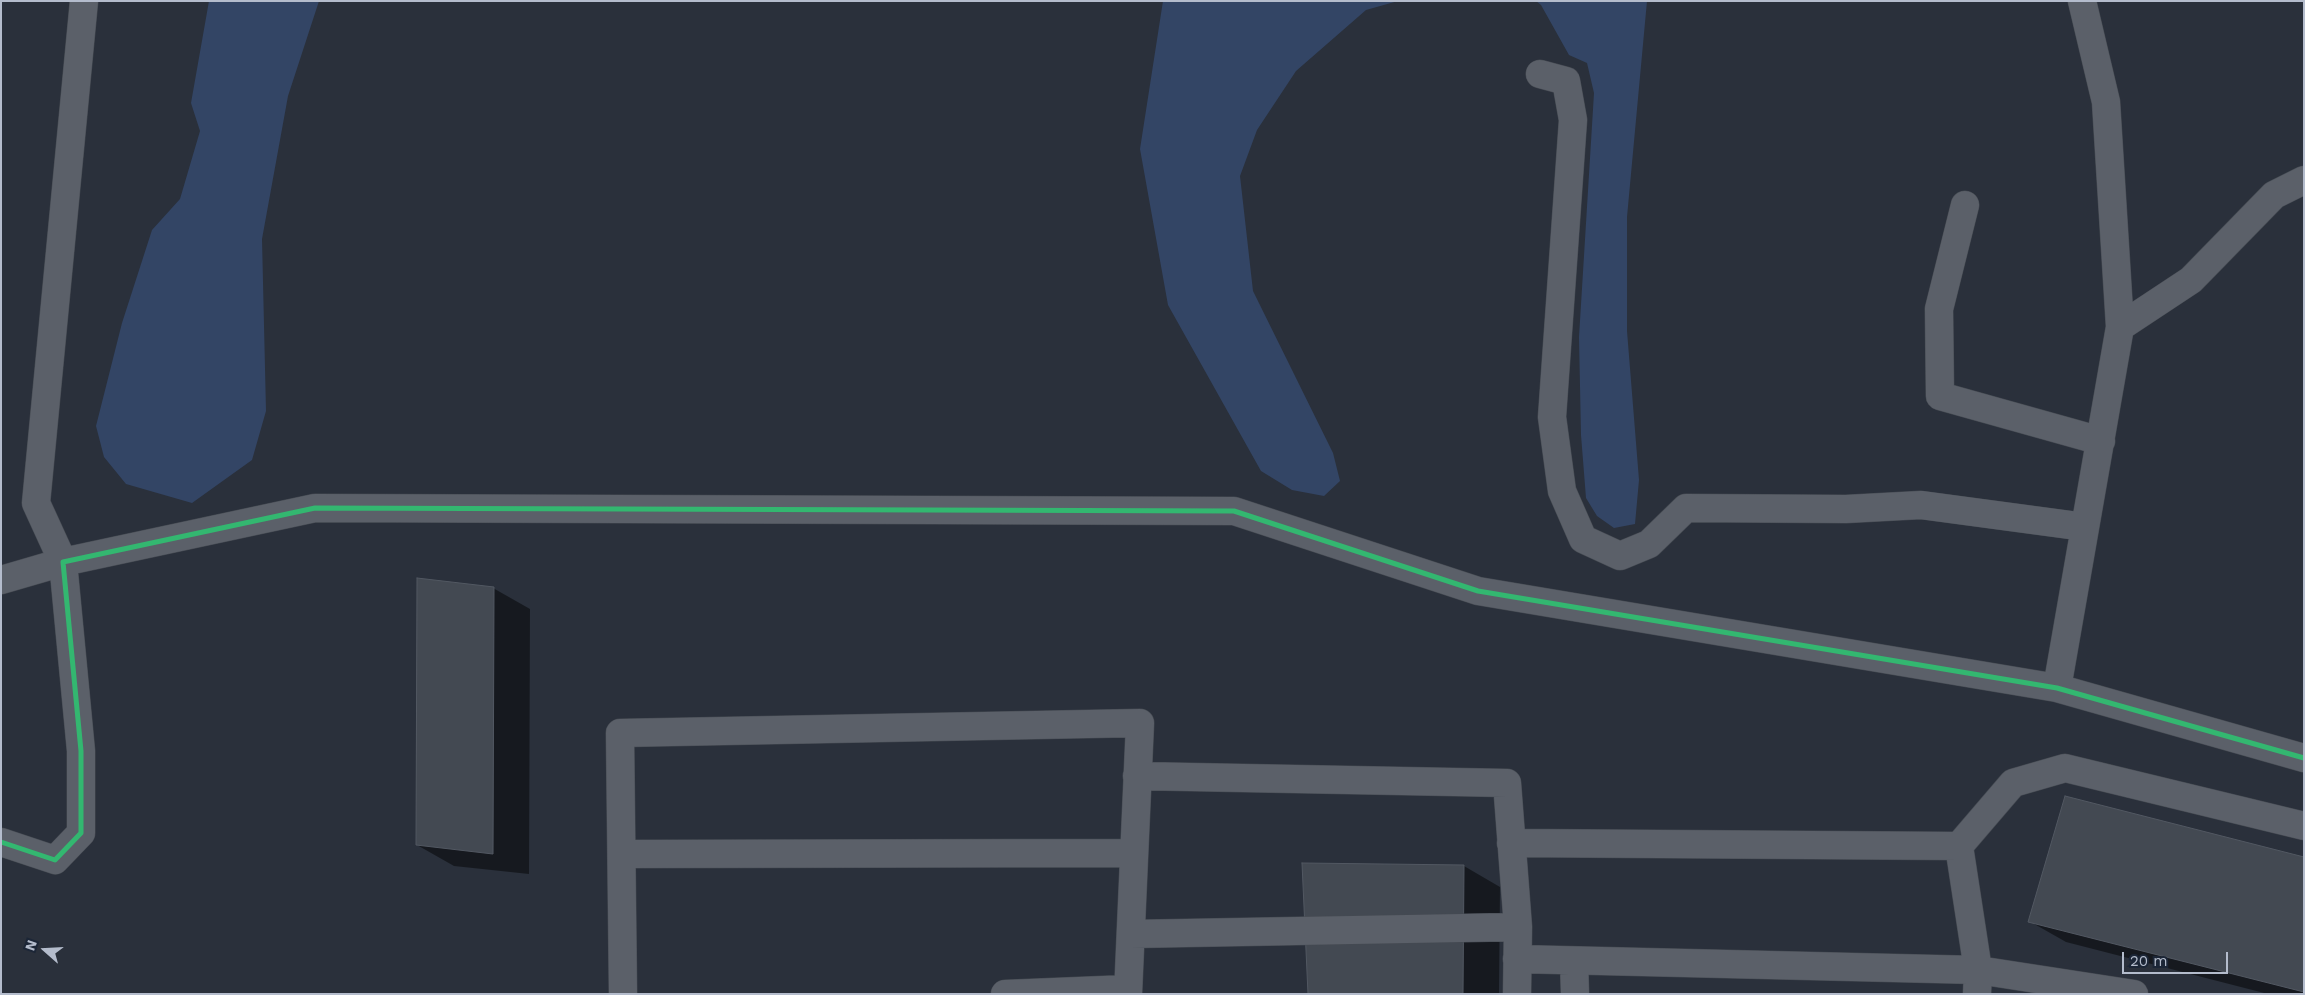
<!DOCTYPE html>
<style>
body{margin:0}
#map{position:relative;width:2305px;height:995px;overflow:hidden;background:#2a303b;font-family:"Work Sans",sans-serif}
canvas{display:block}
.frame{position:absolute;inset:0;border:2px solid #b4bccc;pointer-events:none}
.north{position:absolute;left:20px;top:925px;width:50px;height:50px;-webkit-text-stroke:4px #1c2637;paint-order:stroke;rotate:289deg;font-size:14px;font-weight:700;line-height:20px;text-align:center;color:#b4bccc}
.north::after{content:'';display:block;margin:auto;width:18px;height:22px;background:#b4bccc;clip-path:polygon(50% 0,100% 100%,50% 72%,0 100%)}
.scale{position:absolute;left:2122px;top:952px;width:106px;height:22px;box-sizing:border-box;border:2px solid #b4bccc;border-top:0;padding-left:6px;font-size:15px;line-height:18px;white-space:nowrap;color:#b4bccc;-webkit-text-stroke:4px #1c2637;paint-order:stroke}
</style>
<div id="map">
<canvas width="2305" height="995"></canvas>
<div class="frame"></div>
<div class="north">N</div>
<div class="scale">20 m</div>
</div>
<script>
const ctx = document.querySelector('canvas').getContext('2d');
ctx.lineJoin = 'round';
function paint(path, color) {
  ctx.fillStyle = color;
  ctx.fill(path, 'evenodd');
}
function toPath(rows) {
  const path = new Path2D();
  for (const r of rows) {
    path.moveTo(r[0], r[1]);
    for (let i = 2; i < r.length; i += 2) path.lineTo(r[i], r[i + 1]);
  }
  return path;
}
function stroke(path, color, width, dash) {
  ctx.strokeStyle = color;
  ctx.lineWidth = width;
  ctx.lineCap = dash ? 'butt' : 'round';
  ctx.setLineDash(dash || []);
  ctx.stroke(path);
}
paint(toPath([
 [209,1,319,1,288,96,262,239,266,411,252,460,192,503,126,484,104,457,96,426,122,323,152,230,180,199,200,131,191,103],
 [1163,1,1398,1,1366,10,1296,71,1257,130,1240,176,1253,291,1333,453,1340,481,1324,496,1292,490,1261,471,1168,305,1140,149],
 [1536,1,1647,1,1627,217,1627,331,1639,480,1635,524,1614,528,1597,516,1586,498,1581,435,1579,337,1594,93,1587,63,1569,55,1541,5]
]), '#334565');
paint(toPath([
 [493,588,530,609,529,874,454,866,417,845],
 [2304,858,2304,994,2268,994,2066,942,2029,921],
 [1464,866,1500,887,1499,994,1309,994]
]), '#0007');
const building = toPath([
 [417,578,494,587,493,854,416,845,417,578],
 [2065,796,2304,857,2304,992,2028,922,2065,796],
 [1302,863,1464,865,1463,994,1308,994,1302,863]
]);
paint(building, '#434952');
stroke(building, '#525862', 1);
const minor = toPath([
 [1540,74,1566,81,1573,120,1552,417,1562,491,1583,539,1620,556,1649,544,1686,508,1846,509,1921,505,2085,527],
 [1965,205,1939,309,1940,396,2101,441],
 [2120,327,2191,280,2274,195,2304,180],
 [1,580,63,562,36,503,84,1],
 [2057,688,2120,327,2106,102,2082,1],
 [1137,776,1507,783,1518,927,1517,994],
 [1,842,55,860,81,833,81,751,63,562,315,508,1234,511,1478,591,2057,688,2304,758],
 [1511,843,1959,846,1978,970,1977,994],
 [1959,846,2013,783,2065,768,2304,826],
 [622,854,1134,853],
 [1131,934,1518,927],
 [1517,959,1978,970,2134,994],
 [1574,961,1575,994],
 [623,994,620,733,1140,723,1128,994],
 [1005,994,1128,989]
]);
stroke(minor, '#464b53', 29);
stroke(minor, '#5b6069', 28);
stroke(toPath([
 [1,842,55,860,81,833,81,751,63,562,315,508,1234,511,1478,591,2057,688,2304,758]
]), '#33b770', 5);
</script>
